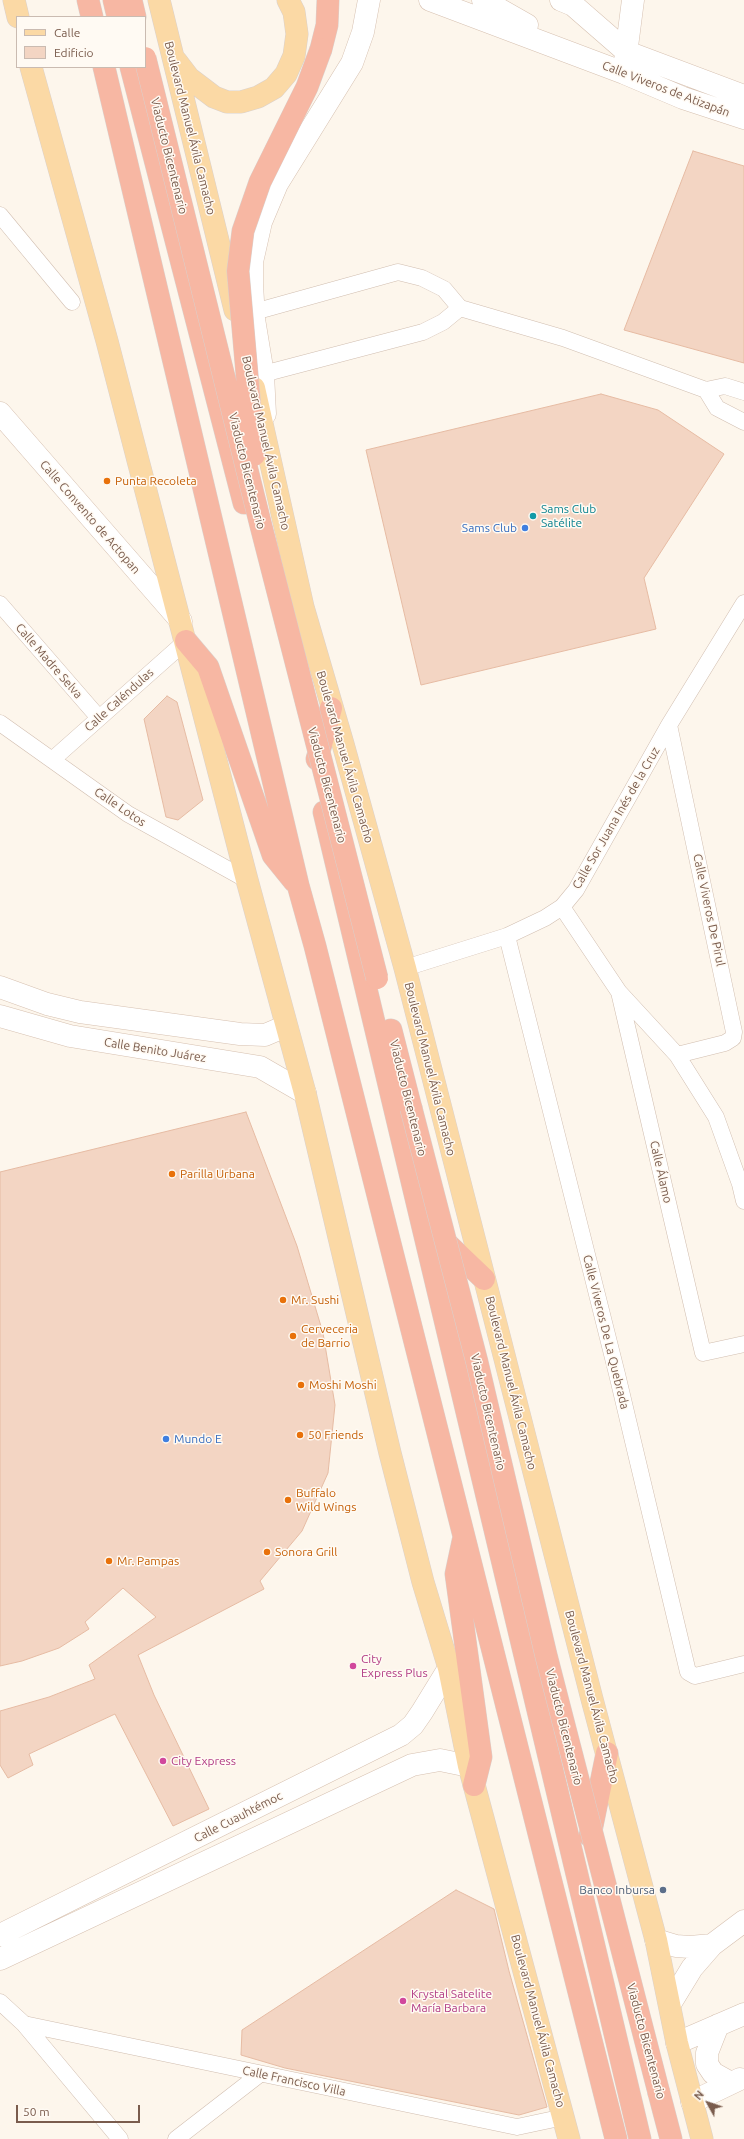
<!DOCTYPE html>
<meta charset="utf-8">
<style>
body{margin:0}
#map{position:relative;width:744px;height:2139px;overflow:hidden;background:#fdf6ec;font-family:Ubuntu,sans-serif}
canvas{display:block}
.legend{position:absolute;left:16px;top:16px;width:130px;height:52px;box-sizing:border-box;background:#fffaf3;border:1px solid #cabbb1;margin:0;padding:5px 7px;list-style:none;font-size:12px;color:#7a5c4d}
.legend li{display:flex;align-items:center;gap:8px;height:20px}
.legend b{width:20px;border:1px solid #cabbb1}
.north{position:absolute;left:688px;top:2083px;width:40px;height:40px;-webkit-text-stroke:3px #fffaf3;paint-order:stroke;rotate:310deg;font-size:11px;font-weight:700;line-height:16px;text-align:center;color:#7a5c4d}
.north::after{content:'';display:block;margin:auto;width:14px;height:18px;background:#7a5c4d;clip-path:polygon(50% 0,100% 100%,50% 72%,0 100%)}
.scale{position:absolute;left:16px;top:2105px;width:124px;height:18px;box-sizing:border-box;border:2px solid #7a5c4d;border-top:0;padding-left:5px;font-size:12px;line-height:14px;white-space:nowrap;color:#7a5c4d;-webkit-text-stroke:3px #fffaf3;paint-order:stroke}
</style>
<div id="map">
<canvas width="744" height="2139"></canvas>
<ul class="legend">
<li><b style="height:5px;background:#fbd9a5"></b>Calle</li>
<li><b style="height:11px;background:#f3d5c3"></b>Edificio</li>
</ul>
<div class="north">N</div>
<div class="scale">50 m</div>
</div>
<script>
const ctx = document.querySelector('canvas').getContext('2d');
ctx.lineJoin = 'round';
function paint(path, color) {
  ctx.fillStyle = color;
  ctx.fill(path, 'evenodd');
}
function toPath(rows) {
  const path = new Path2D();
  for (const r of rows) {
    path.moveTo(r[0], r[1]);
    for (let i = 2; i < r.length; i += 2) path.lineTo(r[i], r[i + 1]);
  }
  return path;
}
function stroke(path, color, width, dash) {
  ctx.strokeStyle = color;
  ctx.lineWidth = width;
  ctx.lineCap = dash ? 'butt' : 'round';
  ctx.setLineDash(dash || []);
  ctx.stroke(path);
}
function label(font, color, halo, rows, align = 'center') {
  ctx.font = font + ' Ubuntu,sans-serif';
  ctx.lineWidth = 3;
  ctx.setLineDash([]);
  ctx.textBaseline = 'middle';
  ctx.strokeStyle = halo;
  ctx.fillStyle = color;
  for (const [text, x, y, turn = 0] of rows) {
    ctx.save();
    ctx.translate(x, y);
    ctx.rotate((+turn || 0) * Math.PI / 180);
    ctx.textAlign = isNaN(turn) ? turn : align;
    if (halo) ctx.strokeText(text, 0, 0);
    ctx.fillText(text, 0, 0);
    ctx.restore();
  }
}
const building = toPath([
 [693,151,744,166,744,363,624,330,693,151],
 [601,394,658,410,724,454,644,578,656,629,421,685,366,450,601,394],
 [167,696,177,702,203,800,178,820,166,817,144,719,167,696],
 [246,1112,297,1246,323,1333,335,1405,328,1473,302,1531,260,1581,264,1589,138,1655,154,1695,209,1809,173,1826,115,1714,29,1754,33,1765,8,1778,0,1765,0,1711,49,1697,95,1679,89,1665,156,1617,123,1588,85,1622,89,1629,59,1648,22,1661,0,1666,0,1172,246,1112],
 [456,1890,494,1909,509,1971,547,2107,519,2115,285,2068,241,2055,242,2030,456,1890]
]);
paint(building, '#f3d5c3');
stroke(building, '#e6bba3', 1);
const street = toPath([
 [0,215,72,302],
 [254,312,398,272,422,278,444,289,460,308,563,338,706,390,725,386,744,392],
 [263,374,423,332,443,322,460,308],
 [706,390,717,408,744,422],
 [0,604,99,718],
 [0,723,128,814,247,880],
 [669,725,734,1032,733,1038,725,1043,677,1055],
 [52,760,186,641],
 [562,907,619,992,677,1055,716,1117,740,1184,744,1201],
 [507,936,617,1374,688,1672,695,1676,744,1664],
 [405,968,507,936,545,918,562,907,576,890,669,725,744,603],
 [619,992,703,1353,744,1344],
 [0,2002,24,2024,120,2139],
 [24,2024,517,2127,564,2117],
 [176,2139,260,2074]
]);
const secondary = toPath([
 [430,0,624,73,683,98,744,118],
 [483,0,527,25],
 [561,0,573,5,627,52,744,96],
 [625,62,633,0],
 [0,413,181,621],
 [265,414,263,374,254,319,252,284,252,262,261,222,277,184,352,63,363,32,369,0],
 [0,987,47,1004,80,1012,240,1034,265,1035,286,1026],
 [0,1016,70,1036,260,1067,305,1093],
 [0,1935,401,1735,413,1725,422,1712,449,1668],
 [656,1940,676,1946,690,1947,712,1945],
 [0,1959,412,1765,440,1760,469,1766],
 [670,2004,692,1968,712,1945,744,1921],
 [718,2025,707,2053,707,2064,713,2073,731,2083],
 [677,2043,744,2014],
 [692,2102,740,2079]
]);
const primary = toPath([
 [14,0,18,17],
 [159,0,235,310],
 [176,61,189,78,214,97,227,102,241,102,258,97,274,88,286,74,294,56,297,34,294,12,288,0],
 [31,67,107,341,247,880,305,1093,390,1453,423,1582,449,1668,469,1766,569,2139],
 [254,388,303,607,343,744,405,968,592,1699,656,1940,677,2043,702,2139]
]);
const highway = toPath([
 [88,0,92,17],
 [114,0,118,17],
 [131,0,135,17],
 [321,49,327,25,328,0],
 [104,67,298,885,315,946,616,2139],
 [131,67,244,503],
 [186,641,208,667,273,855,294,881],
 [317,759,331,708],
 [324,812,640,2139],
 [391,1030,411,1108],
 [440,1237,484,1279],
 [463,1541,456,1574,481,1757,474,1785],
 [590,1836,607,1753],
 [659,2093,671,2139]
]);
stroke(street, '#d1beb0', 17);
stroke(secondary, '#d6c0b0', 23);
stroke(primary, '#dad1cd', 23);
stroke(highway, '#dad1cd', 23);
stroke(street, '#fff', 16);
stroke(secondary, '#fff', 22);
stroke(primary, '#fbd9a5', 22);
stroke(highway, '#f7b7a3', 22);
const highwayBridge = toPath([
 [145,58,261,526,377,978],
 [254,455,238,271,243,231,260,182,307,87,321,49],
 [411,1108,477,1362,546,1655,659,2093]
]);
stroke(highwayBridge, '#dad1cd', 23, []);
stroke(highwayBridge, '#f7b7a3', 22);
for (const [x, y, r, color] of [
 [107,481,4,"#e8710a"],
 [533,516,4,"#0f9aa8"],
 [525,528,4,"#3f7fe0"],
 [172,1174,4,"#e8710a"],
 [283,1300,4,"#e8710a"],
 [293,1336,4,"#e8710a"],
 [301,1385,4,"#e8710a"],
 [300,1435,4,"#e8710a"],
 [166,1439,4,"#3f7fe0"],
 [288,1500,4,"#e8710a"],
 [267,1552,4,"#e8710a"],
 [109,1561,4,"#e8710a"],
 [353,1666,4,"#d1479c"],
 [163,1761,4,"#d1479c"],
 [663,1890,4,"#5c6f8a"],
 [403,2001,4,"#d1479c"]
]) {
  const dot = new Path2D();
  dot.arc(x, y, r, 0, 2 * Math.PI);
  ctx.fillStyle = color;
  ctx.fill(dot);
  stroke(dot, '#fffaf3', 1.5);
}
label('12px', '#7a5c4d', '#fffaf3', [
 ["Calle Viveros de Atizapán",666,89,21],
 ["Boulevard Manuel Ávila Camacho",190,128,76],
 ["Viaducto Bicentenario",169,156,76],
 ["Boulevard Manuel Ávila Camacho",266,443,77],
 ["Viaducto Bicentenario",247,471,76],
 ["Calle Convento de Actopan",90,517,49],
 ["Calle Madre Selva",49,661,49],
 ["Calle Caléndulas",119,700,-42],
 ["Boulevard Manuel Ávila Camacho",345,757,74],
 ["Viaducto Bicentenario",327,785,75],
 ["Calle Lotos",120,807,34],
 ["Calle Sor Juana Inés de la Cruz",616,818,-60],
 ["Calle Viveros De Pirul",709,910,78],
 ["Calle Benito Juárez",155,1050,9],
 ["Boulevard Manuel Ávila Camacho",430,1069,76],
 ["Viaducto Bicentenario",408,1098,76],
 ["Calle Álamo",661,1172,77],
 ["Calle Viveros De La Quebrada",606,1332,76],
 ["Boulevard Manuel Ávila Camacho",511,1383,76],
 ["Viaducto Bicentenario",488,1412,77],
 ["Boulevard Manuel Ávila Camacho",592,1697,75],
 ["Viaducto Bicentenario",564,1727,76],
 ["Calle Cuauhtémoc",238,1817,-27],
 ["Boulevard Manuel Ávila Camacho",538,2021,75],
 ["Viaducto Bicentenario",646,2041,75],
 ["Calle Francisco Villa",294,2081,12]
]);
label('12px', '#c56008', '#fffaf3', [
 ["Punta Recoleta",115,481],
 ["Parilla Urbana",180,1174],
 ["Mr. Sushi",291,1300],
 ["Cerveceria",301,1329],
 ["de Barrio",301,1343],
 ["Moshi Moshi",309,1385],
 ["50 Friends",308,1435],
 ["Buffalo",296,1493],
 ["Wild Wings",296,1507],
 ["Sonora Grill",275,1552],
 ["Mr. Pampas",117,1561]
], 'left');
label('12px', '#0d838f', '#fffaf3', [
 ["Sams Club",541,509],
 ["Satélite",541,523]
], 'left');
label('12px', '#366cbe', '#fffaf3', [
 ["Sams Club",517,528],
 ["Mundo E",174,1439,"left"]
], 'right');
label('12px', '#b23c85', '#fffaf3', [
 ["City",361,1659],
 ["Express Plus",361,1673],
 ["City Express",171,1761],
 ["Krystal Satelite",411,1994],
 ["María Barbara",411,2008]
], 'left');
label('12px', '#4e5e75', '#fffaf3', [
 ["Banco Inbursa",655,1890]
], 'right');
</script>
